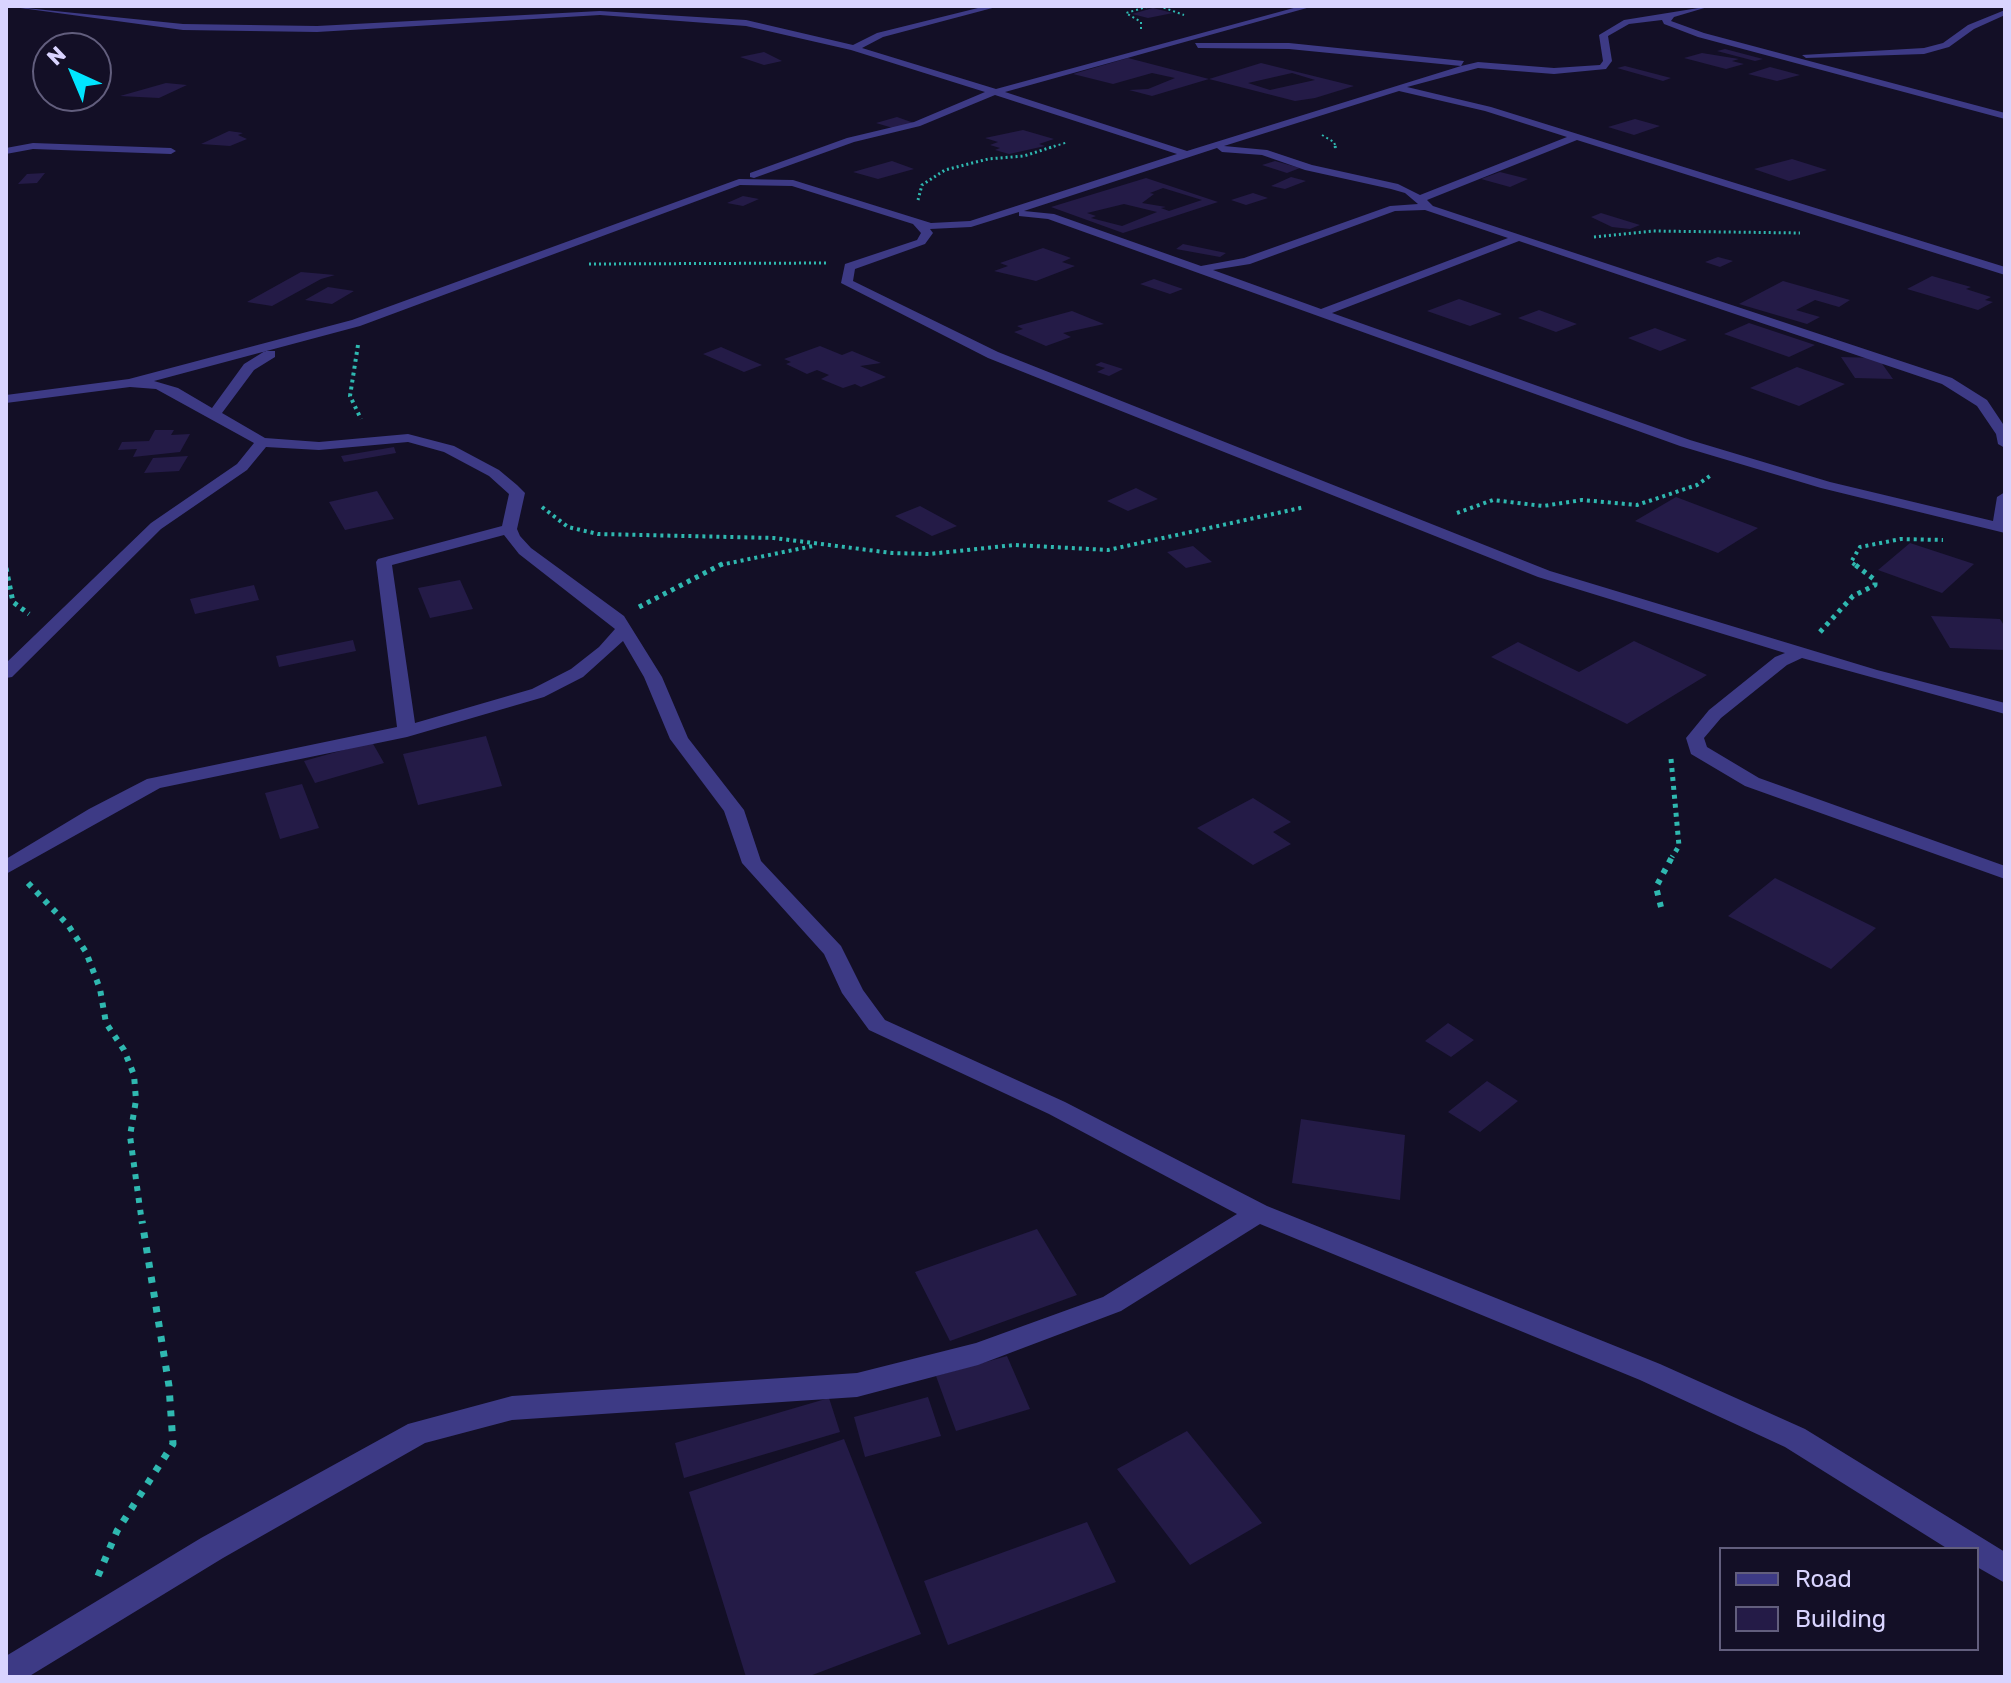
<!DOCTYPE html>
<style>
body{margin:0}
#map{position:relative;width:2011px;height:1683px;overflow:hidden;background:#130f26;font-family:Rubik,sans-serif}
canvas{display:block}
.frame{position:absolute;inset:0;border:8px solid #d9d4ff;pointer-events:none}
.legend{position:absolute;left:1719px;top:1547px;width:260px;height:104px;box-sizing:border-box;background:#130f26;border:2px solid #625e7d;margin:0;padding:10px 14px;list-style:none;font-size:24px;color:#d9d4ff}
.legend li{display:flex;align-items:center;gap:16px;height:40px}
.legend b{width:40px;border:2px solid #625e7d}
.north{position:absolute;left:32px;top:32px;width:80px;height:80px;box-sizing:border-box;background:#130f26;border:2px solid #625e7d;border-radius:50%;rotate:316deg;font-size:22px;font-weight:700;line-height:32px;text-align:center;color:#d9d4ff}
.north::after{content:'';display:block;margin:auto;width:28px;height:36px;background:#00e5ff;clip-path:polygon(50% 0,100% 100%,50% 72%,0 100%)}
</style>
<div id="map">
<canvas width="2011" height="1683"></canvas>
<div class="frame"></div>
<ul class="legend">
<li><b style="height:10px;background:#3d3a85"></b>Road</li>
<li><b style="height:22px;background:#241b47"></b>Building</li>
</ul>
<div class="north">N</div>
</div>
<script>
const ctx = document.querySelector('canvas').getContext('2d');
ctx.lineJoin = 'round';
function paint(path, color) {
  ctx.fillStyle = color;
  ctx.fill(path, 'evenodd');
}
function toPath(rows) {
  const path = new Path2D();
  for (const r of rows) {
    path.moveTo(r[0], r[1]);
    for (let i = 2; i < r.length; i += 2) path.lineTo(r[i], r[i + 1]);
  }
  return path;
}
function stroke(path, color, width, dash) {
  ctx.strokeStyle = color;
  ctx.lineWidth = width;
  ctx.lineCap = dash ? 'butt' : 'round';
  ctx.setLineDash(dash || []);
  ctx.stroke(path);
}
paint(toPath([
 [1153,8,1173,13,1148,18,1132,14],
 [1725,49,1763,59,1755,61,1717,51],
 [764,52,782,61,764,65,740,57],
 [1702,53,1739,59,1732,61,1744,64,1726,69,1684,58],
 [1128,58,1209,79,1261,63,1354,86,1315,98,1295,101,1209,79,1152,96,1129,90,1148,89,1175,78,1152,73,1113,84,1073,74],
 [1292,73,1315,80,1270,90,1248,83],
 [1625,66,1671,78,1663,81,1617,68],
 [1770,67,1800,75,1777,81,1748,74],
 [166,83,187,85,159,98,120,96],
 [897,117,914,123,893,128,876,123],
 [1635,119,1660,126,1634,135,1608,127],
 [1023,130,1054,139,1039,144,1045,146,1009,154,995,150,1000,148,990,145,998,142,985,138],
 [229,131,243,133,238,135,247,139,230,146,201,144],
 [1792,159,1827,170,1789,181,1754,169],
 [892,161,914,169,878,179,853,172],
 [1275,161,1300,168,1287,173,1262,165],
 [1500,172,1528,179,1510,187,1481,179],
 [45,173,37,183,18,184,27,174],
 [1291,177,1306,181,1285,189,1271,186],
 [1146,178,1218,202,1123,233,1051,207],
 [1163,188,1202,200,1169,211,1161,208,1166,207,1142,203,1154,194,1150,193],
 [1124,204,1157,212,1122,226,1091,218,1096,216,1087,213],
 [1253,193,1268,198,1246,205,1231,200],
 [743,196,759,199,743,206,727,203],
 [1601,213,1640,225,1630,229,1612,227,1591,217],
 [1183,244,1226,253,1220,257,1176,249],
 [1043,248,1071,258,1062,262,1075,266,1036,281,994,271,1008,266,1000,263],
 [1718,257,1733,261,1720,267,1705,262],
 [301,272,335,275,321,279,272,306,247,302],
 [1932,276,1971,287,1966,289,1991,297,1985,300,1993,302,1978,310,1907,289],
 [1154,279,1183,289,1170,294,1140,284],
 [1783,281,1850,300,1839,307,1815,300,1796,310,1820,317,1807,324,1739,304],
 [328,287,354,291,332,304,305,300],
 [1459,299,1502,314,1470,326,1427,311],
 [1539,310,1577,324,1556,332,1518,318],
 [1072,311,1104,324,1063,333,1071,337,1046,346,1014,332,1023,329,1017,326],
 [1749,323,1815,345,1789,357,1724,334],
 [1655,328,1687,340,1660,351,1628,338],
 [820,346,842,355,852,351,881,363,860,366,886,377,861,387,855,384,843,388,821,379,829,375,817,370,807,374,786,364,791,362,784,359],
 [721,347,762,365,744,372,703,354],
 [1841,357,1878,358,1893,379,1855,378],
 [1101,362,1123,369,1109,376,1097,372,1105,368,1095,365],
 [1797,367,1845,384,1799,406,1750,388],
 [155,430,174,430,171,435,190,434,180,452,133,457,137,449,118,450,122,442,149,441],
 [394,447,396,453,344,462,341,456],
 [188,456,179,471,144,473,153,458],
 [1136,488,1158,499,1128,511,1107,501],
 [377,491,394,519,345,530,329,502],
 [1676,497,1758,528,1718,553,1635,521],
 [920,506,957,526,932,536,895,516],
 [1910,543,1974,564,1942,593,1878,570],
 [1193,546,1212,562,1186,568,1167,552],
 [460,580,473,609,430,618,418,588],
 [254,585,259,600,195,614,190,599],
 [1931,616,2000,619,2005,627,2005,650,1950,648],
 [353,640,356,651,279,667,276,656],
 [1634,641,1707,675,1627,724,1491,657,1518,642,1579,672],
 [486,736,502,786,418,805,403,754],
 [372,742,384,763,315,783,304,761],
 [302,784,319,828,280,839,265,793],
 [1253,798,1291,822,1273,832,1291,844,1253,865,1197,828],
 [1775,878,1876,928,1831,969,1728,916],
 [1448,1023,1474,1040,1451,1057,1425,1041],
 [1487,1081,1518,1101,1480,1132,1448,1112],
 [1301,1119,1405,1135,1400,1200,1292,1183],
 [1037,1229,1077,1295,950,1341,915,1272],
 [1007,1356,1030,1409,956,1431,936,1376],
 [928,1397,941,1436,865,1457,854,1417],
 [829,1398,840,1432,684,1478,675,1443],
 [1187,1431,1262,1523,1190,1565,1117,1469],
 [844,1439,921,1634,807,1677,746,1677,689,1492],
 [1087,1522,1116,1582,948,1645,924,1581]
]), '#241b47');
stroke(toPath([
 [1159,6,1184,15],
 [1141,29,1141,22,1126,13,1150,6],
 [1322,135,1334,142,1336,148],
 [1049,148,1068,142]
]), '#2fb8b0', 2, [2, 3]);
stroke(toPath([
 [1335,146,1336,150],
 [918,200,922,185,945,170,988,159,1024,156,1055,146],
 [1594,237,1653,231,1800,233],
 [589,264,827,263]
]), '#2fb8b0', 3, [2, 3]);
stroke(toPath([
 [358,345,350,396,361,419],
 [542,507,568,527,598,534,774,538,892,553,929,554,1015,545,1108,550,1305,507],
 [1457,513,1493,500,1543,506,1582,500,1637,505,1697,485,1710,476],
 [720,565,813,546],
 [1855,565,1851,562,1860,547,1901,539,1943,540]
]), '#2fb8b0', 4, [3, 4]);
stroke(toPath([
 [6,568,13,602,29,614],
 [639,607,724,563],
 [1820,632,1853,596,1875,585,1875,580,1853,563],
 [1671,759,1679,846,1672,857]
]), '#2fb8b0', 5, [4, 5]);
stroke(toPath([
 [28,883,68,925,86,952,100,989,106,1023,124,1050,134,1075,136,1100,130,1136,142,1223],
 [1661,907,1656,887,1673,855]
]), '#2fb8b0', 6, [5, 7]);
stroke(toPath([
 [98,1576,117,1531,173,1444,169,1386,142,1221]
]), '#2fb8b0', 7, [6, 9]);
paint(toPath([
 [6,6,183,24,317,26,600,11,746,20,853,45,877,33,986,6,1000,6,883,37,862,48,996,89,1301,6,1314,6,1005,92,1187,151,1461,66,1289,49,1198,48,1195,43,1289,43,1464,61,1461,66,1478,62,1554,68,1600,65,1603,61,1599,35,1624,20,1711,6,1674,17,1671,21,1704,33,2005,113,2005,119,1698,37,1664,24,1662,20,1629,24,1608,36,1612,61,1606,69,1554,74,1478,68,1407,87,1491,107,2005,267,2005,275,1577,140,1427,200,1433,206,1952,378,1987,400,2005,427,2005,448,1998,444,1996,434,1977,406,1942,384,1519,241,1332,313,1690,440,1830,482,1993,521,1997,497,2005,492,2005,533,1821,488,1680,446,1048,219,1019,216,1019,212,971,227,930,229,933,233,925,244,855,269,853,281,998,352,1550,571,1877,670,2005,703,2005,714,1802,658,1787,665,1721,718,1704,738,1707,747,1759,778,2005,866,2005,879,1745,786,1691,754,1686,738,1709,710,1775,657,1785,653,1538,577,988,358,841,283,845,264,917,240,921,233,913,224,792,186,740,185,360,326,154,381,178,388,212,408,244,364,265,351,275,351,275,357,254,370,222,413,265,438,319,442,408,434,454,446,499,470,517,485,525,493,517,529,520,536,531,548,624,616,662,677,688,738,744,810,761,861,841,946,863,990,885,1020,1065,1102,1267,1206,1660,1364,1805,1429,2005,1552,2005,1583,1977,1567,1977,1549,1948,1549,1785,1447,1640,1380,1260,1224,1121,1311,978,1365,857,1397,512,1420,425,1443,223,1558,28,1677,6,1677,6,1656,201,1538,408,1424,512,1396,857,1373,976,1343,1103,1297,1237,1214,1049,1114,869,1030,842,993,824,954,742,863,724,811,670,739,644,677,623,641,583,677,544,697,407,737,160,788,6,874,6,859,89,809,147,779,397,727,376,562,378,559,502,526,509,494,489,476,444,452,408,442,319,450,266,447,247,470,161,529,12,677,6,678,6,663,151,523,237,464,254,443,156,389,130,387,6,403,6,395,129,379,352,320,739,179,793,180,931,223,970,221,1177,154,995,95,920,126,854,142,754,178,750,177,750,173,847,138,914,122,985,92,851,50,746,26,600,15,317,32,183,30,6,6],
 [1399,91,1485,111,1567,137,1420,195,1398,184,1312,165,1267,150,1224,146,1399,91],
 [1217,148,1222,152,1262,155,1305,170,1391,189,1405,193,1418,204,1390,206,1244,258,1201,266,1054,214,1024,211,1217,148],
 [1425,210,1508,238,1321,309,1213,270,1250,264,1395,211,1425,210],
 [504,535,519,554,615,629,599,647,571,669,532,689,415,723,392,565,504,535],
 [2005,10,2005,15,1974,29,1949,47,1924,54,1806,58,1802,55,1924,48,1943,43,1968,25,2005,10],
 [33,143,171,148,176,151,171,154,33,149,6,154,6,148,33,143]
]), '#3d3a85');
</script>
